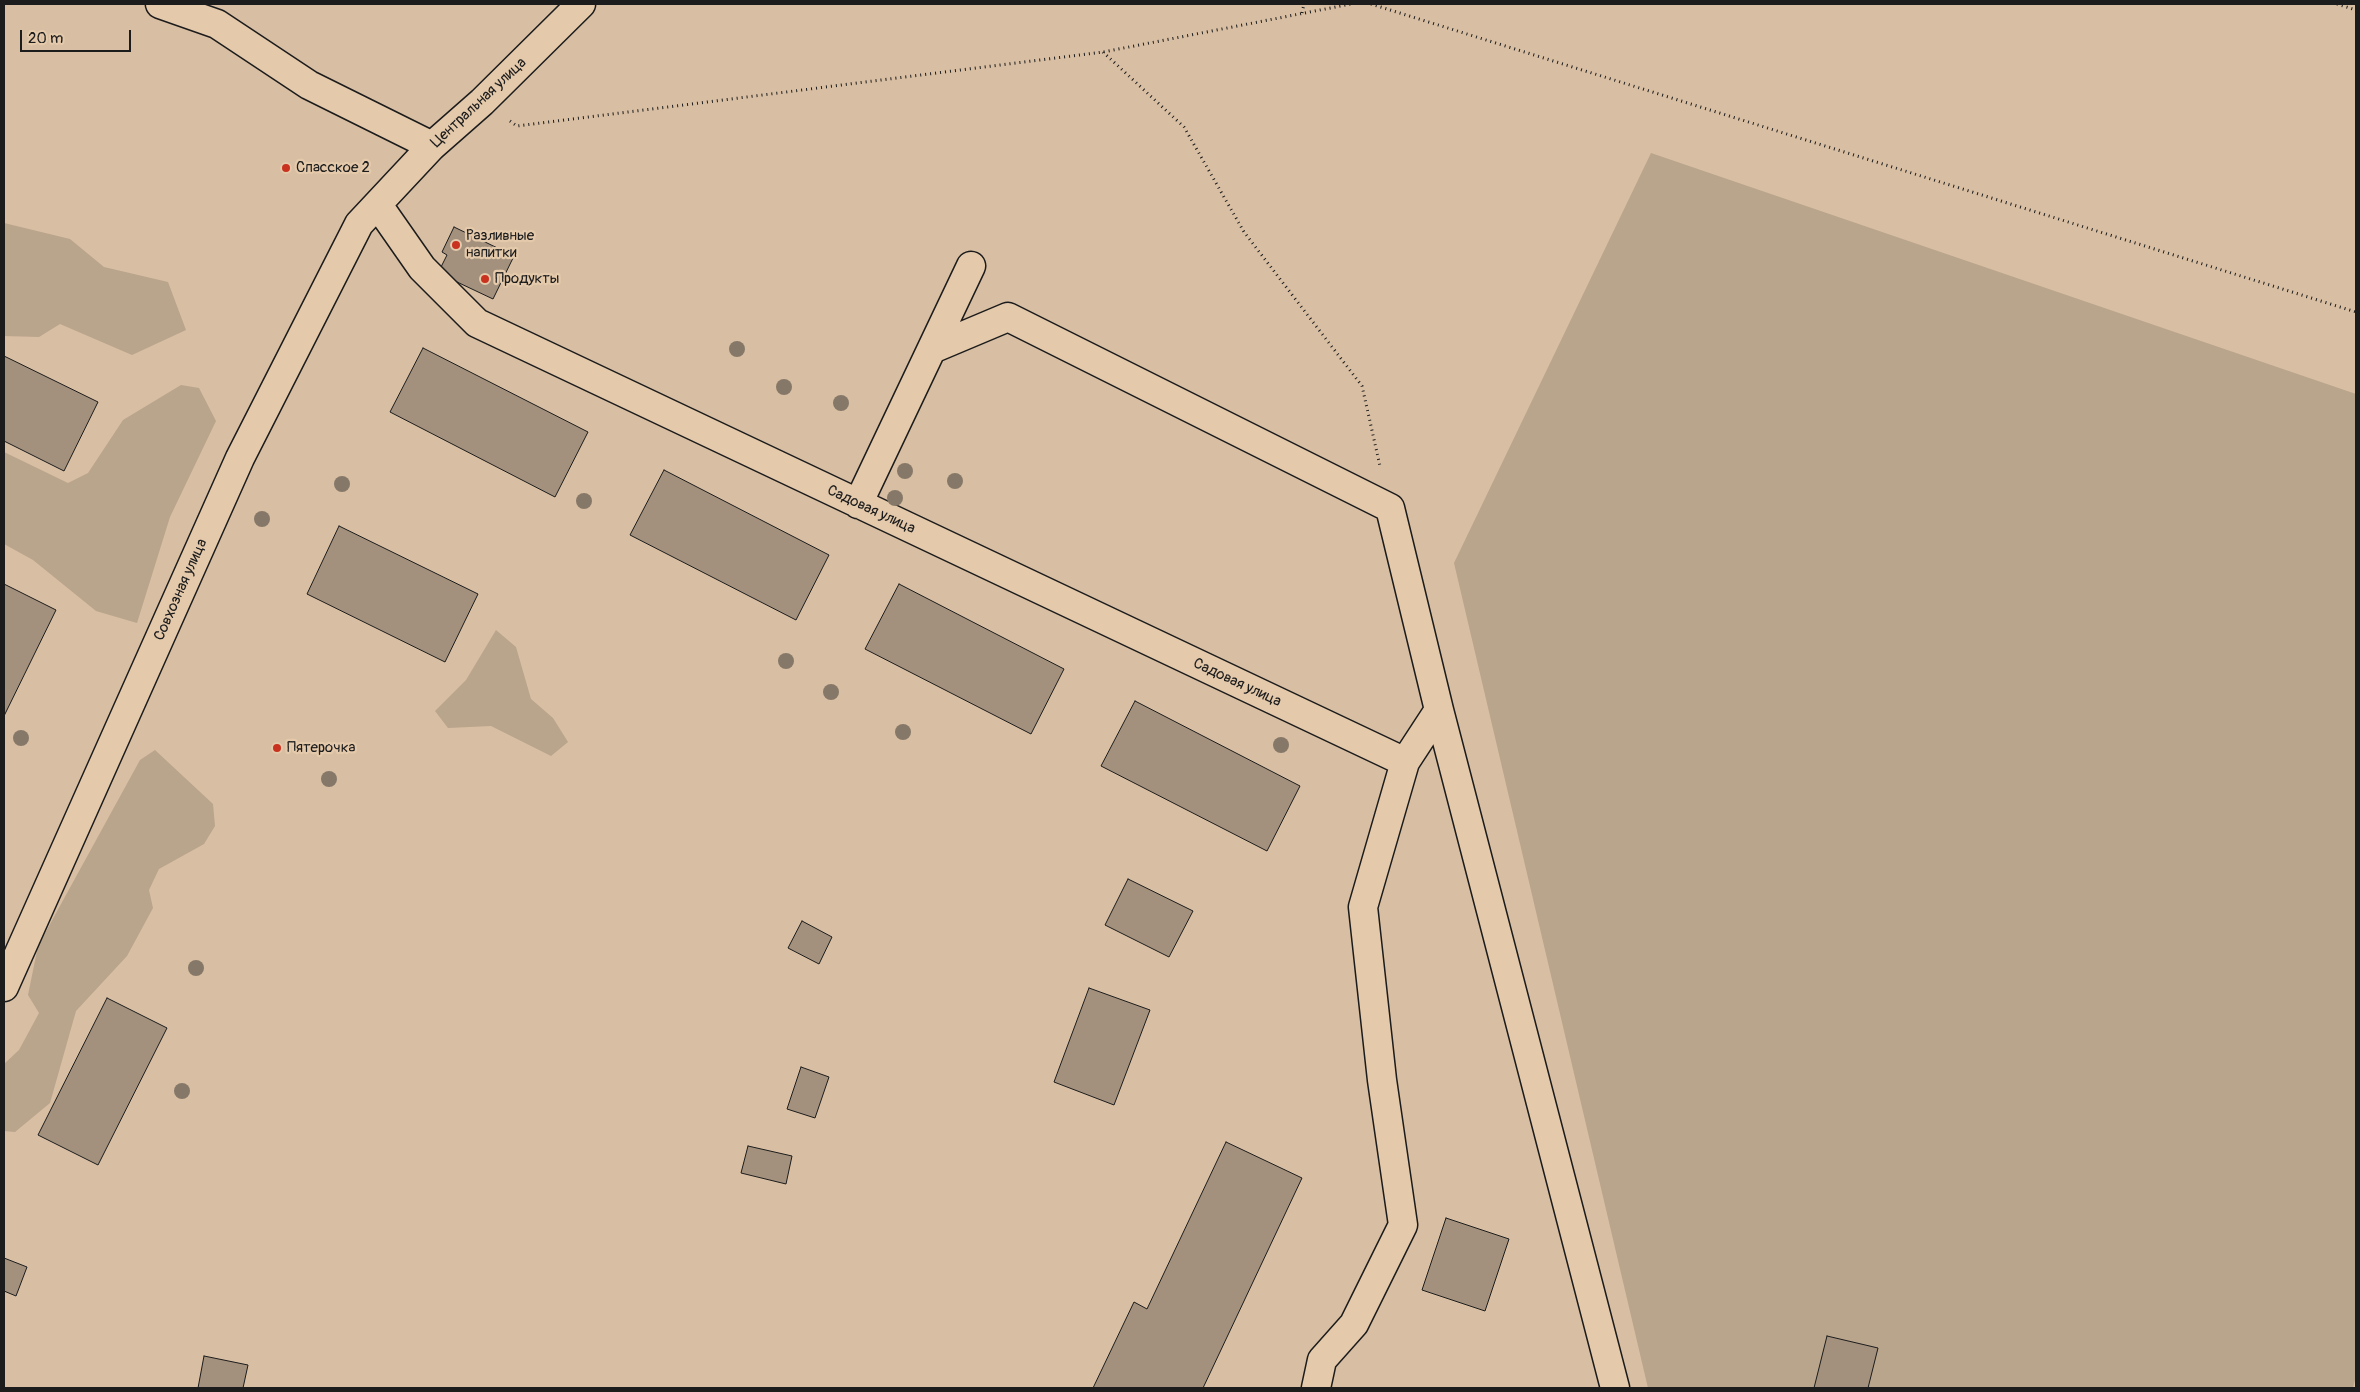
<!DOCTYPE html>
<meta charset="utf-8">
<style>
body{margin:0}
#map{position:relative;width:2360px;height:1392px;overflow:hidden;background:#d8bea2;font-family:Pangolin,sans-serif}
canvas{display:block}
.frame{position:absolute;inset:0;border:5px solid #1c1c1c;pointer-events:none}
.scale{position:absolute;left:20px;top:30px;width:111px;height:22px;box-sizing:border-box;border:2px solid #1c1c1c;border-top:0;padding-left:6px;font-size:15px;line-height:18px;white-space:nowrap;color:#1c1c1c;-webkit-text-stroke:4px #e4c9ab;paint-order:stroke}
</style>
<div id="map">
<canvas width="2360" height="1392"></canvas>
<div class="frame"></div>
<div class="scale">20 m</div>
</div>
<script>
const ctx = document.querySelector('canvas').getContext('2d');
ctx.lineJoin = 'round';
function paint(path, color) {
  ctx.fillStyle = color;
  ctx.fill(path, 'evenodd');
}
function toPath(rows) {
  const path = new Path2D();
  for (const r of rows) {
    path.moveTo(r[0], r[1]);
    for (let i = 2; i < r.length; i += 2) path.lineTo(r[i], r[i + 1]);
  }
  return path;
}
function stroke(path, color, width, dash) {
  ctx.strokeStyle = color;
  ctx.lineWidth = width;
  ctx.lineCap = dash ? 'butt' : 'round';
  ctx.setLineDash(dash || []);
  ctx.stroke(path);
}
function label(font, color, halo, rows, align = 'center') {
  ctx.font = font + ' Pangolin,sans-serif';
  ctx.lineWidth = 4.5;
  ctx.setLineDash([]);
  ctx.textBaseline = 'middle';
  ctx.strokeStyle = halo;
  ctx.fillStyle = color;
  for (const [text, x, y, turn = 0] of rows) {
    ctx.save();
    ctx.translate(x, y);
    ctx.rotate((+turn || 0) * Math.PI / 180);
    ctx.textAlign = isNaN(turn) ? turn : align;
    if (halo) ctx.strokeText(text, 0, 0);
    ctx.fillText(text, 0, 0);
    ctx.restore();
  }
}
paint(toPath([
 [1651,153,2356,394,2356,1376,2353,1388,1648,1388,1454,563],
 [4,223,70,239,104,267,168,282,186,330,132,355,60,324,39,337,4,336],
 [181,385,199,388,216,421,170,517,137,623,96,611,33,560,4,544,4,452,68,483,88,473,123,420],
 [496,630,516,647,531,699,553,718,568,742,551,756,491,726,448,728,435,711,466,680],
 [155,750,213,804,215,826,204,844,159,869,149,890,153,908,127,956,76,1011,50,1103,15,1132,4,1131,4,1064,19,1050,39,1013,28,995,38,946,140,760]
]), '#b9a48c');
const building = toPath([
 [454,227,514,256,493,299,438,273,447,255,442,252,454,227],
 [423,348,588,432,555,497,390,412,423,348],
 [4,356,98,402,64,471,4,441,4,356],
 [664,470,829,555,796,620,630,535,664,470],
 [339,526,478,594,445,662,307,594,339,526],
 [4,584,56,610,4,716,4,584],
 [899,584,1064,669,1031,734,865,649,899,584],
 [1135,701,1300,786,1267,851,1101,766,1135,701],
 [1128,879,1193,911,1169,957,1105,925,1128,879],
 [802,921,832,937,819,964,788,948,802,921],
 [1089,988,1150,1010,1114,1105,1054,1082,1089,988],
 [107,998,167,1028,98,1165,38,1135,107,998],
 [801,1067,829,1077,815,1118,787,1109,801,1067],
 [1226,1142,1302,1178,1203,1388,1093,1388,1134,1302,1147,1309,1226,1142],
 [748,1146,792,1156,786,1184,741,1173,748,1146],
 [1446,1218,1509,1239,1485,1311,1422,1290,1446,1218],
 [4,1258,27,1267,16,1296,4,1291,4,1258],
 [1827,1336,1878,1348,1868,1388,1814,1388,1827,1336],
 [204,1356,248,1365,243,1388,198,1388,204,1356]
]);
paint(building, '#a3917d');
stroke(building, '#1c1c1c', 1);
const minor = toPath([
 [160,4,217,24,309,85,432,146],
 [378,205,422,268,477,323,1405,762],
 [932,349,1008,317,1390,508,1439,710,1405,762,1363,907,1382,1080,1403,1225,1354,1324,1322,1360,1316,1388],
 [858,504,971,266],
 [1439,710,1615,1388],
 [4,987,240,458,359,224,432,146,482,102,581,4]
]);
stroke(minor, '#1c1c1c', 31);
stroke(toPath([
 [1371,4,2356,312],
 [2337,4,2356,10],
 [1302,13,1304,4],
 [1103,52,1184,127,1244,232,1362,386,1380,466],
 [510,121,517,126,1103,52,1351,4]
]), '#1c1c1c', 3, [1, 4]);
stroke(minor, '#e4c9ab', 28);
ctx.fillStyle = '#867868';
for (const [x, y] of [
 [737,349],
 [784,387],
 [841,403],
 [905,471],
 [955,481],
 [342,484],
 [895,498],
 [584,501],
 [262,519],
 [786,661],
 [831,692],
 [903,732],
 [21,738],
 [1281,745],
 [329,779],
 [196,968],
 [182,1091]
]) {
  ctx.beginPath();
  ctx.arc(x, y, 8, 0, 2 * Math.PI);
  ctx.fill();
}
for (const [x, y, r, color] of [
 [286,168,5,"#c8321e"],
 [456,245,5,"#c8321e"],
 [485,279,5,"#c8321e"],
 [277,748,5,"#c8321e"]
]) {
  const dot = new Path2D();
  dot.arc(x, y, r, 0, 2 * Math.PI);
  ctx.fillStyle = color;
  ctx.fill(dot);
  stroke(dot, '#e4c9ab', 2);
}
label('15px', '#1c1c1c', '#e4c9ab', [
 ["Центральная улица",479,103,-43],
 ["Садовая улица",871,510,25],
 ["Совхозная улица",181,590,-66],
 ["Садовая улица",1237,683,25]
]);
label('15px', '#1c1c1c', '#e4c9ab', [
 ["Спасское 2",296,168],
 ["Разливные",466,236],
 ["напитки",466,253],
 ["Продукты",495,279],
 ["Пятерочка",287,748]
], 'left');
</script>
